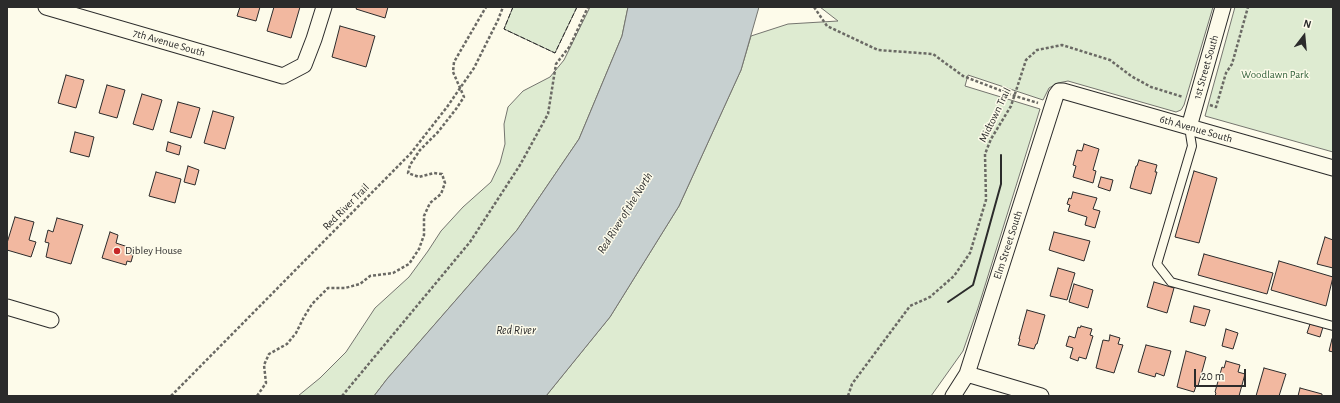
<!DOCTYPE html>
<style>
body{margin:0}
#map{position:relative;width:1340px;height:403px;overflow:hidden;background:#fdfbea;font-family:"Alegreya Sans",sans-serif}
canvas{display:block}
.frame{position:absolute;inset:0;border:8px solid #2b2b2b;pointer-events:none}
.north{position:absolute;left:1284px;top:16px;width:40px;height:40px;-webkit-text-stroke:3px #fdfbea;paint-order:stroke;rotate:16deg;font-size:11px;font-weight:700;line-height:16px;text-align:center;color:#2b2b2b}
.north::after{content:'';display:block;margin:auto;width:14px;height:18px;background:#2b2b2b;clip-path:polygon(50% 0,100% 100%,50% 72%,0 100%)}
.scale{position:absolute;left:1194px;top:369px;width:52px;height:18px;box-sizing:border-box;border:2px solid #2b2b2b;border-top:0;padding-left:5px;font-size:12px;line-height:14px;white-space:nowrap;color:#2b2b2b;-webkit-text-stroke:3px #fdfbea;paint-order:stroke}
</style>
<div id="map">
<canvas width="1340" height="403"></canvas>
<div class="frame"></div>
<div class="north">N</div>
<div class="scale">20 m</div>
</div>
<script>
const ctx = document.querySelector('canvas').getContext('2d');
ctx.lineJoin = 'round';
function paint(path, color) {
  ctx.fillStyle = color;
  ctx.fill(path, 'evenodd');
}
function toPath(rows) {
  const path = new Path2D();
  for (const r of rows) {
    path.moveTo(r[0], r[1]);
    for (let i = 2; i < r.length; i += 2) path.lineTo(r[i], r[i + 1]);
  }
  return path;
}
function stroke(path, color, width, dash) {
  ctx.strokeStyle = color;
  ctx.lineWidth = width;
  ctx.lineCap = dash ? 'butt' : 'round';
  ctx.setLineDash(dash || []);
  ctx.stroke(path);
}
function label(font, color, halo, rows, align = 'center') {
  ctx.font = font + ' "Alegreya Sans",sans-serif';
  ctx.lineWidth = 3;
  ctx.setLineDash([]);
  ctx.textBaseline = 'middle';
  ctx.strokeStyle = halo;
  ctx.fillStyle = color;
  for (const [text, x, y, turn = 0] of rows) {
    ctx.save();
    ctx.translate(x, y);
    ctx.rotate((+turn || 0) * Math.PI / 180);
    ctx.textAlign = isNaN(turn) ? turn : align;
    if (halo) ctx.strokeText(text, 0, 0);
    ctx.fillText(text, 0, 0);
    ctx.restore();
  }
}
const green = toPath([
 [513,7,577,7,555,53,504,29,513,7],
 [590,7,628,7,622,36,579,139,517,230,387,379,374,396,298,396,320,378,346,352,375,308,409,277,428,251,441,231,463,207,491,182,500,163,505,144,504,124,508,107,523,91,550,77,564,60,590,7],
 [820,7,1213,7,1184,105,1181,110,1176,112,1068,81,1058,83,1049,88,1043,100,968,75,965,86,1040,109,978,308,963,351,931,396,546,396,610,317,679,206,741,70,751,36,788,24,838,21,820,7],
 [1235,7,1333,7,1333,152,1205,116,1235,7]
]);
paint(green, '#deebd1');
stroke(green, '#74746e', 1);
const water = toPath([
 [628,7,759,7,741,70,679,206,610,317,546,396,374,396,387,379,517,230,579,139,622,36,628,7]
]);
paint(water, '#c7d0d0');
stroke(water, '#74746e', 1);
const building = toPath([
 [240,7,260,7,256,21,237,16,240,7],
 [274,7,300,7,291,38,267,31,274,7],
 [357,7,388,7,385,18,356,9,357,7],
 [340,26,375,36,366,67,332,57,340,26],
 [66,75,84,80,76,108,58,103,66,75],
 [107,85,125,90,117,118,99,113,107,85],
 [142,94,162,100,153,130,133,124,142,94],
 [178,102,200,108,191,138,170,132,178,102],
 [213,111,234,117,225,149,204,143,213,111],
 [75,132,94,137,89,157,70,152,75,132],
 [168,142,181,146,179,155,166,151,168,142],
 [1084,144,1099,149,1093,170,1096,171,1093,183,1073,177,1076,166,1073,165,1077,150,1082,151,1084,144],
 [1139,160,1157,165,1155,172,1157,172,1151,194,1130,188,1136,166,1137,166,1139,160],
 [188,166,199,170,195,185,184,182,188,166],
 [1194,171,1217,178,1199,243,1175,237,1194,171],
 [156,172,181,179,175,203,149,196,156,172],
 [1101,177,1113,180,1110,191,1098,187,1101,177],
 [1073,192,1097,198,1093,209,1100,211,1095,228,1085,225,1087,217,1068,211,1070,205,1067,204,1069,198,1071,199,1073,192],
 [15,217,34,222,29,240,36,242,31,257,7,250,7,243,15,217],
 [57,218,83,225,71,264,46,257,49,243,45,242,48,230,53,232,57,218],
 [110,232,118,235,116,243,131,248,129,254,133,255,131,262,127,261,126,265,102,258,110,232],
 [1054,232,1090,241,1084,261,1049,250,1054,232],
 [1325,237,1333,240,1333,268,1317,264,1325,237],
 [1204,254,1273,273,1267,294,1198,275,1204,254],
 [1279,261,1333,277,1326,306,1271,290,1279,261],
 [1058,268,1075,273,1067,300,1050,296,1058,268],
 [1154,282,1174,288,1167,313,1147,307,1154,282],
 [1074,284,1093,290,1088,308,1069,302,1074,284],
 [1194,306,1210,310,1205,326,1190,322,1194,306],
 [1027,310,1045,315,1037,344,1036,344,1034,349,1018,345,1020,339,1019,339,1027,310],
 [1310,324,1323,327,1320,337,1307,333,1310,324],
 [1081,326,1092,329,1090,335,1093,336,1086,359,1079,357,1078,361,1070,358,1073,348,1066,346,1069,336,1075,338,1078,327,1080,328,1081,326],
 [1226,329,1238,333,1233,349,1222,346,1226,329],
 [1110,335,1120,338,1118,344,1123,345,1114,373,1096,368,1103,340,1109,341,1110,335],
 [1332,339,1333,339,1333,352,1329,351,1332,339],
 [1146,345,1171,351,1164,376,1156,373,1155,377,1138,372,1146,345],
 [1186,351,1206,357,1198,386,1196,386,1194,392,1177,387,1186,351],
 [1226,361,1240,365,1238,372,1245,374,1239,396,1215,396,1216,393,1215,392,1222,367,1224,368,1226,361],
 [1264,368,1286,374,1279,396,1256,396,1264,368],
 [1300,388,1322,394,1322,396,1298,396,1300,388]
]);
paint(building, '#f2b8a0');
stroke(building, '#2b2b2b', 1);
const service = toPath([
 [1189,127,1192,146,1157,264,1171,282,1333,326]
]);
const minor = toPath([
 [46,7,283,76,304,65,314,39,324,7],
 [1189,127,1223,7],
 [7,307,51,320],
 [967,374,1041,396],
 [953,396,967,374,1056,95,1059,91,1063,91,1333,168]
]);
stroke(service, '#2b2b2b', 10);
stroke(minor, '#2b2b2b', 17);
stroke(toPath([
 [814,7,827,26,878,50,933,54,963,76,1015,96,1038,103],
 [1210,105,1216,107,1226,73,1232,64,1248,7],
 [171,396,411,153,447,107,474,68,498,20,503,7],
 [257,396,266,383,264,365,269,354,287,344,296,333,304,317,312,304,328,288,345,288,360,284,370,276,393,273,409,264,419,249,424,235,424,216,430,203,441,194,445,183,442,174,434,173,419,177,408,173,410,165,420,150,438,132,456,109,464,97,453,72,454,62,486,7],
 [342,396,470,242,520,165,548,114,556,64,570,46,588,7],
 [848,396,852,384,910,306,930,297,954,276,970,253,986,200,985,154,991,139,1011,106,1026,60,1037,50,1062,45,1110,60,1131,76,1151,87,1183,97]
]), '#6a6964', 2.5, [3, 2]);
stroke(service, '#fdfbea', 8);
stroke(minor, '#fdfbea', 15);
stroke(toPath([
 [513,7,504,29,555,53,577,7]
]), '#2b2b2b', 1, [5, 2]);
stroke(toPath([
 [948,302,973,285,1001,184,1001,155]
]), '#2b2b2b', 2);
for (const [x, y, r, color] of [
 [117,251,4,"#c62828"]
]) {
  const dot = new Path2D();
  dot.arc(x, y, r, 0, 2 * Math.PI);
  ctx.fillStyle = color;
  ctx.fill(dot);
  stroke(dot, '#fdfbea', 1.5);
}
label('11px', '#2b2b2b', '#fdfbea', [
 ["7th Avenue South",169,43,16],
 ["1st Street South",1206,67,-74],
 ["Midtown Trail",995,115,-64],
 ["6th Avenue South",1196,129,16],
 ["Red River Trail",346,207,-45],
 ["Elm Street South",1008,245,-72]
]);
label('11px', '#34623c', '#fdfbea', [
 ["Woodlawn Park",1275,75]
]);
label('11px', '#2b2b2b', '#fdfbea', [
 ["Dibley House",125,251]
], 'left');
label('italic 12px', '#2b2b2b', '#fdfbea', [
 ["Red River of the North",625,213,-58],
 ["Red River",516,330]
]);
</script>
